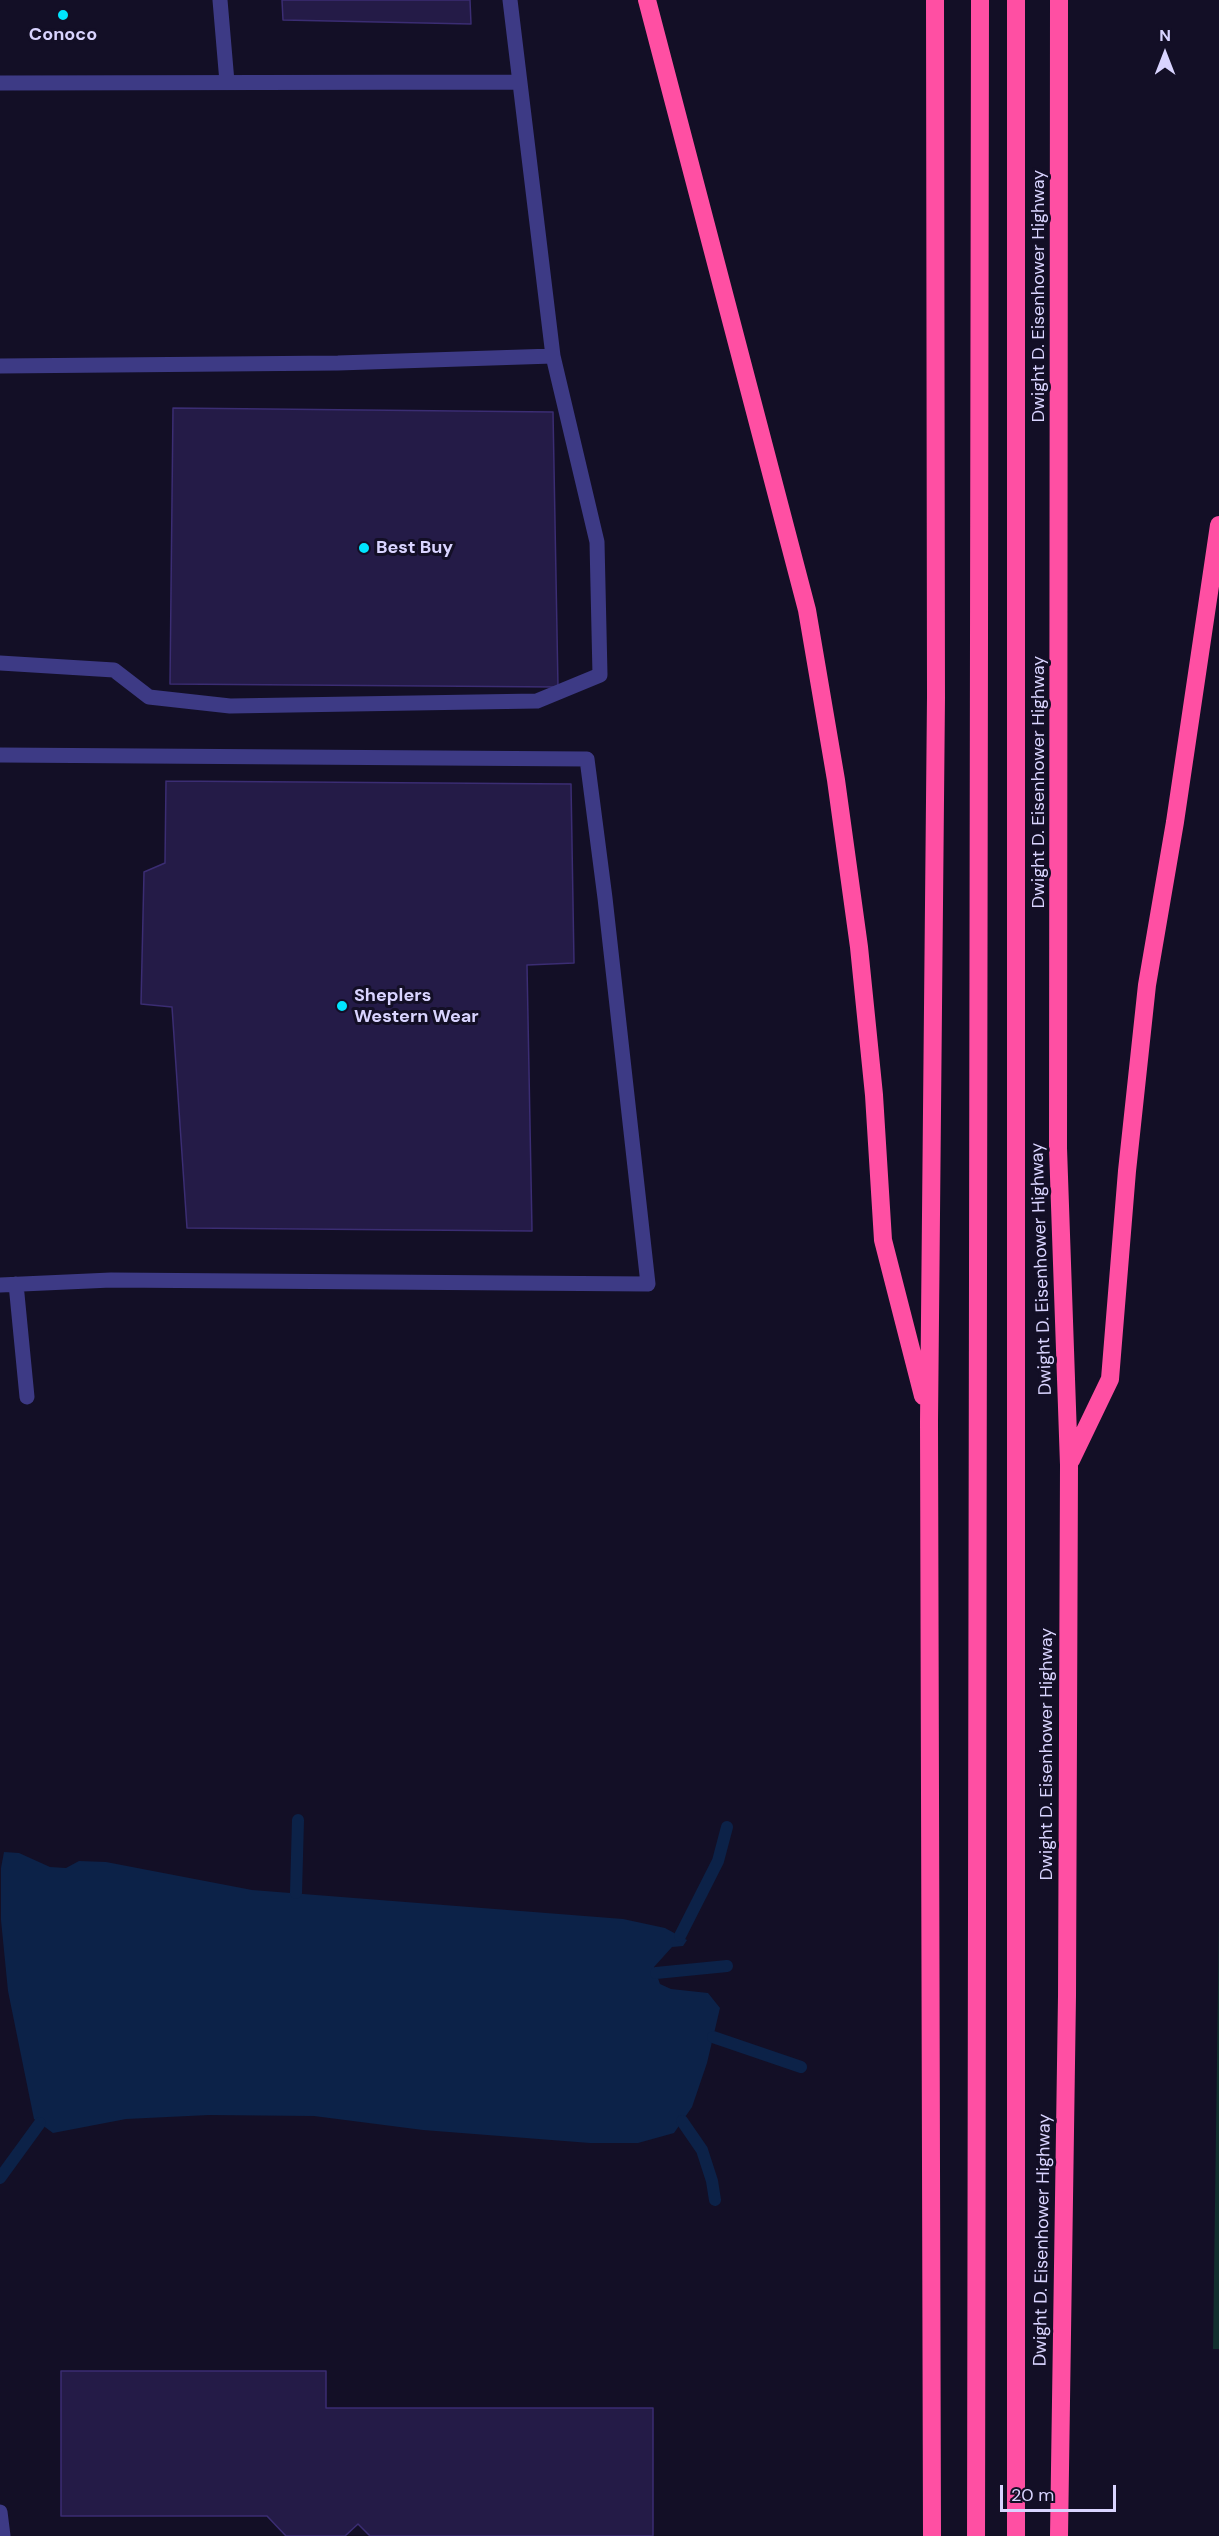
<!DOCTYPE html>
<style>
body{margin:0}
#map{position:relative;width:1219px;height:2536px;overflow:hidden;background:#130f26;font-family:"DM Sans",sans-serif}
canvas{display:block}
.north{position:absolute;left:1135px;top:24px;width:60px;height:60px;-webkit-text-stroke:4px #130f26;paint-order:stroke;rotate:0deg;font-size:16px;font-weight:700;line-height:24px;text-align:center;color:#d9d4ff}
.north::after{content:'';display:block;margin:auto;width:21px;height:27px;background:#d9d4ff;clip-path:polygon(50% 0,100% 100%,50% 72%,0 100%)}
.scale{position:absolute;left:1000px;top:2485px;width:116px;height:27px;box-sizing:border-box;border:3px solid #d9d4ff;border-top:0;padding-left:8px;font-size:18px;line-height:21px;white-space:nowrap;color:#d9d4ff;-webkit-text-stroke:4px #130f26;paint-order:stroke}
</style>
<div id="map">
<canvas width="1219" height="2536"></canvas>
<div class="north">N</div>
<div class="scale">20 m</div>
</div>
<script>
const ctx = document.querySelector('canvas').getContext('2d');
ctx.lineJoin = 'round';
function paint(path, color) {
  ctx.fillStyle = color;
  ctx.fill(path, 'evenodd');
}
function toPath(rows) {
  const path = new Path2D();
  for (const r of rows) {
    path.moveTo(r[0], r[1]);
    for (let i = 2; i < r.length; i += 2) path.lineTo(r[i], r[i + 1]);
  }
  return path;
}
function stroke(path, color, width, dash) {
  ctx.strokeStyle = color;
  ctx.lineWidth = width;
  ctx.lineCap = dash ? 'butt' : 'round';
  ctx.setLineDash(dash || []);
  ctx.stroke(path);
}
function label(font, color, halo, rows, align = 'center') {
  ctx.font = font + ' "DM Sans",sans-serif';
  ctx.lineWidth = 6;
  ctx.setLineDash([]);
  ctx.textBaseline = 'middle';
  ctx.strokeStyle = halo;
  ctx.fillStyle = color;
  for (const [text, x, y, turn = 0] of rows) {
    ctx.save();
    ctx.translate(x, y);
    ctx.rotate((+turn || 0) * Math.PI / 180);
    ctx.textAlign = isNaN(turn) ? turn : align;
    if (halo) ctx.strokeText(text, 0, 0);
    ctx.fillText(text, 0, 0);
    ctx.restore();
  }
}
paint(toPath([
 [1219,1916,1219,2349,1213,2349]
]), '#12302f');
paint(toPath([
 [4,1852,19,1853,50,1867,66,1868,79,1861,106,1862,252,1890,623,1919,665,1928,687,1940,683,1946,672,1947,654,1967,660,1984,671,1989,708,1993,720,2008,707,2063,692,2107,674,2133,638,2143,590,2143,423,2130,314,2116,209,2115,126,2119,53,2133,34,2119,8,1991,1,1920,1,1868]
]), '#0c2248');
stroke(toPath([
 [296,1893,298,1820],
 [680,1936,718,1861,727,1827],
 [656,1973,727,1966],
 [713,2037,801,2067],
 [682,2121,702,2150,712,2181,715,2200],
 [0,2178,40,2123]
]), '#0c2248', 12);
const building = toPath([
 [282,0,470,0,471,24,283,20,282,0],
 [173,408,553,412,558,687,170,684,173,408],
 [166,781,571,784,574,963,527,965,532,1231,187,1228,172,1007,141,1004,144,872,165,863,166,781],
 [61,2371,326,2371,326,2408,653,2408,653,2536,370,2536,358,2524,345,2536,286,2536,267,2516,61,2516,61,2371]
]);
paint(building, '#241b47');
stroke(building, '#3b2d73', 1.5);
stroke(toPath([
 [220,0,227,82],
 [0,83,520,82],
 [0,366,338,363,553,356],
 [0,663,114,670,149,697,230,706,537,701,600,675,597,542,553,356,510,0],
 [0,755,587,759,605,898,648,1284,111,1280,0,1285],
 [16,1284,27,1397]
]), '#3d3a85', 15);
stroke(toPath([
 [0,2512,3,2536]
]), '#3d3a85', 15);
stroke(toPath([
 [647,0,807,610,836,780,859,947,874,1095,883,1240,923,1396],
 [1016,0,1016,2536],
 [1059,0,1058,1148,1069,1465,1067,1996,1059,2536],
 [1071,1460,1110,1379,1127,1171,1147,985,1175,822,1219,525],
 [932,2536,929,1421,936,697,935,0],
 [976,2536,980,0]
]), '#ff4fa3', 18);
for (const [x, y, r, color] of [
 [63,15,6,"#00e5ff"],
 [364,548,6,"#00e5ff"],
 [342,1006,6,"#00e5ff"]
]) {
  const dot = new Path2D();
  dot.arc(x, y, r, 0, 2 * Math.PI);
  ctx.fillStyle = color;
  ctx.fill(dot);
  stroke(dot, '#130f26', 2);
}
label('bold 18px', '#d9d4ff', '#130f26', [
 ["Conoco",63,35,"center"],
 ["Best Buy",376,548],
 ["Sheplers",354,996],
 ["Western Wear",354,1017]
], 'left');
label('18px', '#d9d4ff', '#130f26', [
 ["Dwight D. Eisenhower Highway",1039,296,-90],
 ["Dwight D. Eisenhower Highway",1039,782,-90],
 ["Dwight D. Eisenhower Highway",1042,1269,-92],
 ["Dwight D. Eisenhower Highway",1047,1754,-90],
 ["Dwight D. Eisenhower Highway",1043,2240,-89]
]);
</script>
